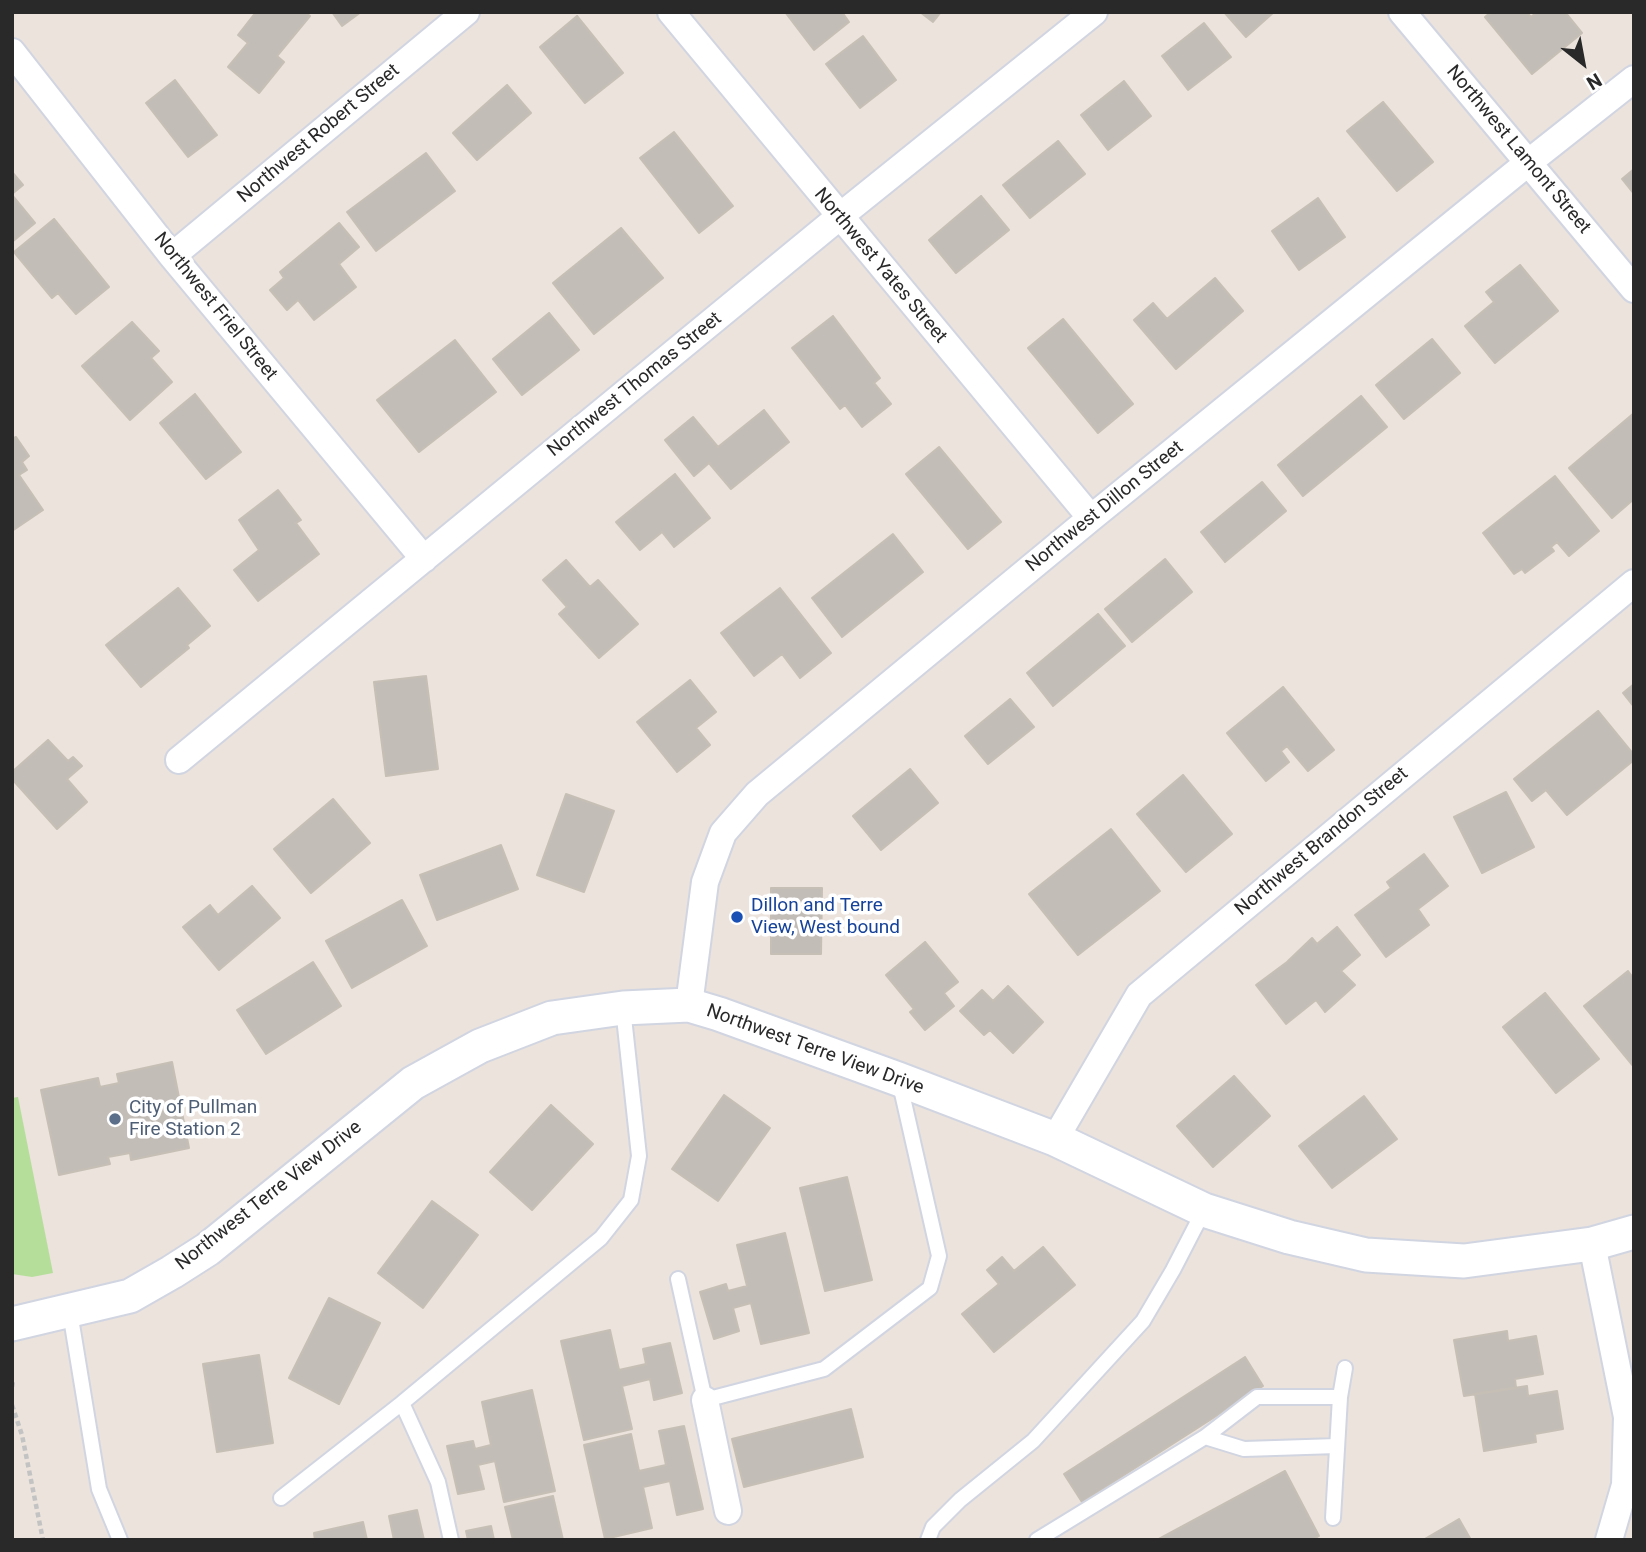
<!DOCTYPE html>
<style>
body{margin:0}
#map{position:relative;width:1646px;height:1552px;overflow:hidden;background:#ebe3dc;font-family:Roboto,sans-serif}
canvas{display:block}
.frame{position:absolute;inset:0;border:14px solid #292929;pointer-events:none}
.north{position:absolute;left:1548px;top:28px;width:70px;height:70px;-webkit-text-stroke:5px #fff;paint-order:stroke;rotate:149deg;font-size:19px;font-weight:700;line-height:28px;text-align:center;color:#292929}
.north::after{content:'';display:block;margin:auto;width:24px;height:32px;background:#292929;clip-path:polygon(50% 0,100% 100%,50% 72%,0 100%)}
</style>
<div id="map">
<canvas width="1646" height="1552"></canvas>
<div class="frame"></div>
<div class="north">N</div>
</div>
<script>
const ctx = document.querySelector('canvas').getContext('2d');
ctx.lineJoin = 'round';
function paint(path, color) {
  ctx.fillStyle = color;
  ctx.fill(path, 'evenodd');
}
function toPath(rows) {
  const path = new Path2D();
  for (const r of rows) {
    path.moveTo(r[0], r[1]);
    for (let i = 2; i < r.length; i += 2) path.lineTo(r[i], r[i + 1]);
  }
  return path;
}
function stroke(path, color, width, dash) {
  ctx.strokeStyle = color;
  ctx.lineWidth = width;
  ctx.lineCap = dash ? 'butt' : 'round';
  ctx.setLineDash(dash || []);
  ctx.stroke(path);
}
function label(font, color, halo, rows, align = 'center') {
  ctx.font = font + ' Roboto,sans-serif';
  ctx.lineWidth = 7;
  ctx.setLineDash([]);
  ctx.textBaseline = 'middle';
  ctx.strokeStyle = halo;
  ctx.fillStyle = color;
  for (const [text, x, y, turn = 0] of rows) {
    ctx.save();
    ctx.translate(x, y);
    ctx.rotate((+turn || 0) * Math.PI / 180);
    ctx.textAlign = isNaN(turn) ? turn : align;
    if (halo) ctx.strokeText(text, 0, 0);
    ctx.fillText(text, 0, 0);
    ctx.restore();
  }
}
paint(toPath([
 [18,1097,53,1273,32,1277,12,1274,12,1098]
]), '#b6de9b');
const building = toPath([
 [256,12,305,12,310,16,277,56,284,62,259,93,228,67,248,43,238,35,256,12],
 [332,12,361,12,342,26,332,12],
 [785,12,842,12,849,22,814,50,785,12],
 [920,12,941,12,933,22,920,12],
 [1224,12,1274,12,1246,37,1224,12],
 [1491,12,1527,12,1531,17,1537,12,1565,12,1582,33,1532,74,1485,17,1491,12],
 [577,16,623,73,585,103,540,47,577,16],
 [1204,23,1231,57,1188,90,1162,56,1204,23],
 [863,36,896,80,860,108,826,64,863,36],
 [175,80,217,135,188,157,146,103,175,80],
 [1124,81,1151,116,1108,150,1081,115,1124,81],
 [507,85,531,113,477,160,453,133,507,85],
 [1383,102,1433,162,1397,191,1347,131,1383,102],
 [674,132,733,206,699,233,640,158,674,132],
 [1058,141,1085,174,1030,218,1003,185,1058,141],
 [426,153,455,191,376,251,347,212,426,153],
 [1634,169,1634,194,1622,179,1634,169],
 [12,172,23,185,12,194,12,172],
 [12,195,35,223,12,242,12,195],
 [981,196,1009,230,956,273,929,240,981,196],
 [1318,198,1345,237,1299,270,1272,231,1318,198],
 [54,219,109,287,76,314,58,293,52,298,14,252,54,219],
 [339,223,359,247,339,264,356,287,314,320,298,300,287,310,270,290,284,278,280,272,339,223],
 [621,228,663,278,594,334,553,283,621,228],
 [1520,265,1558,311,1495,363,1465,326,1494,302,1486,292,1520,265],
 [1215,278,1243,311,1176,369,1134,320,1153,303,1167,319,1215,278],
 [549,313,579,350,522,395,493,359,549,313],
 [833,316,880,378,874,383,891,404,862,427,845,405,840,409,792,348,833,316],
 [1063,319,1133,404,1098,433,1028,348,1063,319],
 [132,322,159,351,151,358,172,382,130,420,82,366,132,322],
 [1432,339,1460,373,1404,419,1376,385,1432,339],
 [455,340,496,392,419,452,377,400,455,340],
 [195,394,241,452,206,479,160,423,195,394],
 [1361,396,1387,427,1303,496,1278,465,1361,396],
 [764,410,789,442,731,489,709,463,694,476,665,440,693,417,718,447,764,410],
 [1634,413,1634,499,1612,518,1569,468,1634,413],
 [16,437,29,456,22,462,27,470,19,475,43,510,12,531,12,439,16,437],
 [939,447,1001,522,968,549,906,474,939,447],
 [675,474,710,518,674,547,662,532,640,550,616,522,675,474],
 [1555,476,1599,531,1569,556,1557,542,1551,547,1554,551,1525,573,1522,569,1514,574,1483,533,1555,476],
 [1262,482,1286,511,1225,562,1201,532,1262,482],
 [278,490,301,520,296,523,319,554,258,601,234,570,259,550,239,520,278,490],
 [893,534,923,572,842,637,812,598,893,534],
 [1165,559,1192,592,1132,642,1105,609,1165,559],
 [566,560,590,587,598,580,638,624,599,658,559,614,567,607,543,580,566,560],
 [178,588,210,626,187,645,189,648,141,687,106,645,178,588],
 [780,588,831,653,800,678,782,654,754,676,721,633,780,588],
 [1098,614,1125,646,1053,706,1027,673,1098,614],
 [426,676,438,769,386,776,374,682,426,676],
 [690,680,716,712,696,728,710,745,677,772,637,722,690,680],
 [1634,684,1634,707,1623,693,1634,684],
 [1283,687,1334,750,1308,771,1287,746,1281,751,1289,762,1266,781,1227,733,1283,687],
 [1010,699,1034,727,988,764,965,736,1010,699],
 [1598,711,1634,755,1634,760,1567,815,1546,790,1532,801,1514,779,1598,711],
 [48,740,68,761,73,757,82,766,67,779,87,802,57,829,12,779,12,772,48,740],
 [910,769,938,803,881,850,853,816,910,769],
 [1183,775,1232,834,1186,872,1137,814,1183,775],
 [1506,792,1534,847,1482,873,1454,817,1506,792],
 [566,794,614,811,584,892,537,875,566,794],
 [333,799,370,843,311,893,274,849,333,799],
 [1111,829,1160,891,1078,955,1029,894,1111,829],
 [501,845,518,889,437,920,420,875,501,845],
 [1424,854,1448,886,1418,909,1429,925,1386,957,1355,915,1391,888,1387,882,1424,854],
 [252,886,280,918,219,970,183,927,210,905,218,915,252,886],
 [771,888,822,888,821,954,771,954,771,888],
 [402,900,427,946,352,988,326,941,402,900],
 [1337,927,1360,955,1341,971,1355,985,1325,1012,1316,1000,1286,1024,1256,985,1287,962,1312,938,1317,944,1337,927],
 [925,942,958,982,944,993,954,1006,925,1030,910,1012,914,1009,886,975,925,942],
 [313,962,341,1006,266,1054,237,1010,313,962],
 [1628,971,1634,979,1634,1067,1584,1006,1628,971],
 [1008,986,1043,1022,1013,1053,990,1030,984,1035,960,1011,982,990,993,1001,1008,986],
 [1545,993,1599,1059,1556,1093,1503,1027,1545,993],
 [172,1062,189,1148,131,1160,130,1153,108,1157,110,1164,59,1175,41,1090,98,1078,100,1087,119,1083,117,1074,172,1062],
 [1234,1076,1270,1116,1213,1167,1177,1126,1234,1076],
 [724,1095,770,1128,718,1201,672,1169,724,1095],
 [1364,1096,1397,1139,1332,1188,1299,1146,1364,1096],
 [551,1105,593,1144,532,1210,490,1172,551,1105],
 [847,1177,872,1280,825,1291,800,1188,847,1177],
 [432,1201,478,1235,423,1308,378,1273,432,1201],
 [785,1233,809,1333,761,1344,751,1303,733,1308,739,1331,714,1339,700,1292,726,1284,728,1291,747,1286,737,1245,785,1233],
 [1043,1247,1075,1285,994,1352,962,1314,999,1284,987,1270,1002,1257,1014,1271,1043,1247],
 [329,1298,380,1323,339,1404,289,1378,329,1298],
 [610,1330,619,1370,646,1364,643,1349,670,1343,682,1393,654,1400,650,1379,622,1386,632,1429,584,1440,561,1341,610,1330],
 [1507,1331,1508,1341,1536,1336,1543,1374,1515,1379,1516,1388,1464,1396,1454,1340,1507,1331],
 [259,1355,273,1443,217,1452,203,1364,259,1355],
 [1245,1357,1263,1386,1082,1502,1064,1474,1245,1357],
 [1527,1386,1528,1396,1557,1391,1563,1429,1535,1434,1536,1442,1484,1451,1475,1394,1527,1386],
 [532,1390,555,1491,504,1502,495,1461,478,1465,484,1489,458,1494,447,1446,473,1441,475,1449,491,1445,482,1402,532,1390],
 [851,1409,863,1457,744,1487,732,1439,851,1409],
 [684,1426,703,1509,677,1515,670,1481,643,1487,652,1528,605,1539,584,1445,631,1434,639,1471,666,1465,659,1431,684,1426],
 [1285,1471,1319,1536,1312,1540,1157,1540,1285,1471],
 [553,1496,563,1540,513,1540,505,1507,553,1496],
 [417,1510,424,1540,394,1540,389,1516,417,1510],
 [1459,1519,1471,1540,1423,1540,1459,1519],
 [363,1522,367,1540,315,1540,314,1533,363,1522],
 [491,1526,494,1540,468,1540,466,1531,491,1526]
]);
paint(building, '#c3bdb8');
stroke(building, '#c6bfb5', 2);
const service = toPath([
 [678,1279,705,1400,824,1369,930,1288,939,1256,899,1080],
 [70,1312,99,1489,120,1540],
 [1340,1397,1345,1368],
 [402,1403,438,1482,451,1540],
 [1205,1437,1244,1449,1337,1446],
 [281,1498,402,1403,601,1238,631,1200,639,1156,623,1008],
 [928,1540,933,1527,960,1500,1033,1441,1143,1321,1173,1270,1204,1210],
 [1037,1540,1205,1437,1257,1397,1340,1397,1333,1518]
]);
const minor = toPath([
 [671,12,1091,518],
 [1402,12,1634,289],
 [12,52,172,256,424,559],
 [172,256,466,12],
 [179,760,839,217,1094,12],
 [689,1005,705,882,723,833,757,794,1091,518,1529,162,1634,79],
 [1055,1139,1139,995,1634,583],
 [1592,1244,1627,1417,1625,1485,1609,1540],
 [705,1400,728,1511]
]);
const tertiary = toPath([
 [12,1324,130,1296,172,1272,208,1249,413,1083,480,1046,552,1018,623,1008,689,1005,719,1014,898,1079,1055,1139,1204,1210,1289,1237,1366,1255,1464,1261,1592,1244,1634,1232]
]);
stroke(service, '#d1d5e1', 18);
stroke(minor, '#d1d5e1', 30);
stroke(tertiary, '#d1d5e1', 37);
stroke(toPath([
 [12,1387,13,1381],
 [12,1405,22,1435,43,1540]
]), '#c3c3c3', 4.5, [5, 3.5]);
stroke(service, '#fff', 14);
stroke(minor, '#fff', 26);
stroke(tertiary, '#fff', 33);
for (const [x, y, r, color] of [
 [737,917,7,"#1a4fb4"],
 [115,1119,7,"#5c6f8a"]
]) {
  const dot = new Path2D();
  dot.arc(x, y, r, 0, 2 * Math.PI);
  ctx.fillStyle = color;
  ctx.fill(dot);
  stroke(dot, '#fff', 2.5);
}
label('19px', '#292929', '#fff', [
 ["Northwest Robert Street",319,134,-40],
 ["Northwest Lamont Street",1518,150,50],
 ["Northwest Yates Street",880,266,50],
 ["Northwest Friel Street",215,307,51],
 ["Northwest Thomas Street",635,385,-39],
 ["Northwest Dillon Street",1105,507,-39],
 ["Northwest Brandon Street",1322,842,-40],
 ["Northwest Terre View Drive",815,1050,20],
 ["Northwest Terre View Drive",269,1196,-38]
]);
label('19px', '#164399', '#fff', [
 ["Dillon and Terre",751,906],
 ["View, West bound",751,928]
], 'left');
label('19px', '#4e5e75', '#fff', [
 ["City of Pullman",129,1108],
 ["Fire Station 2",129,1130]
], 'left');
</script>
